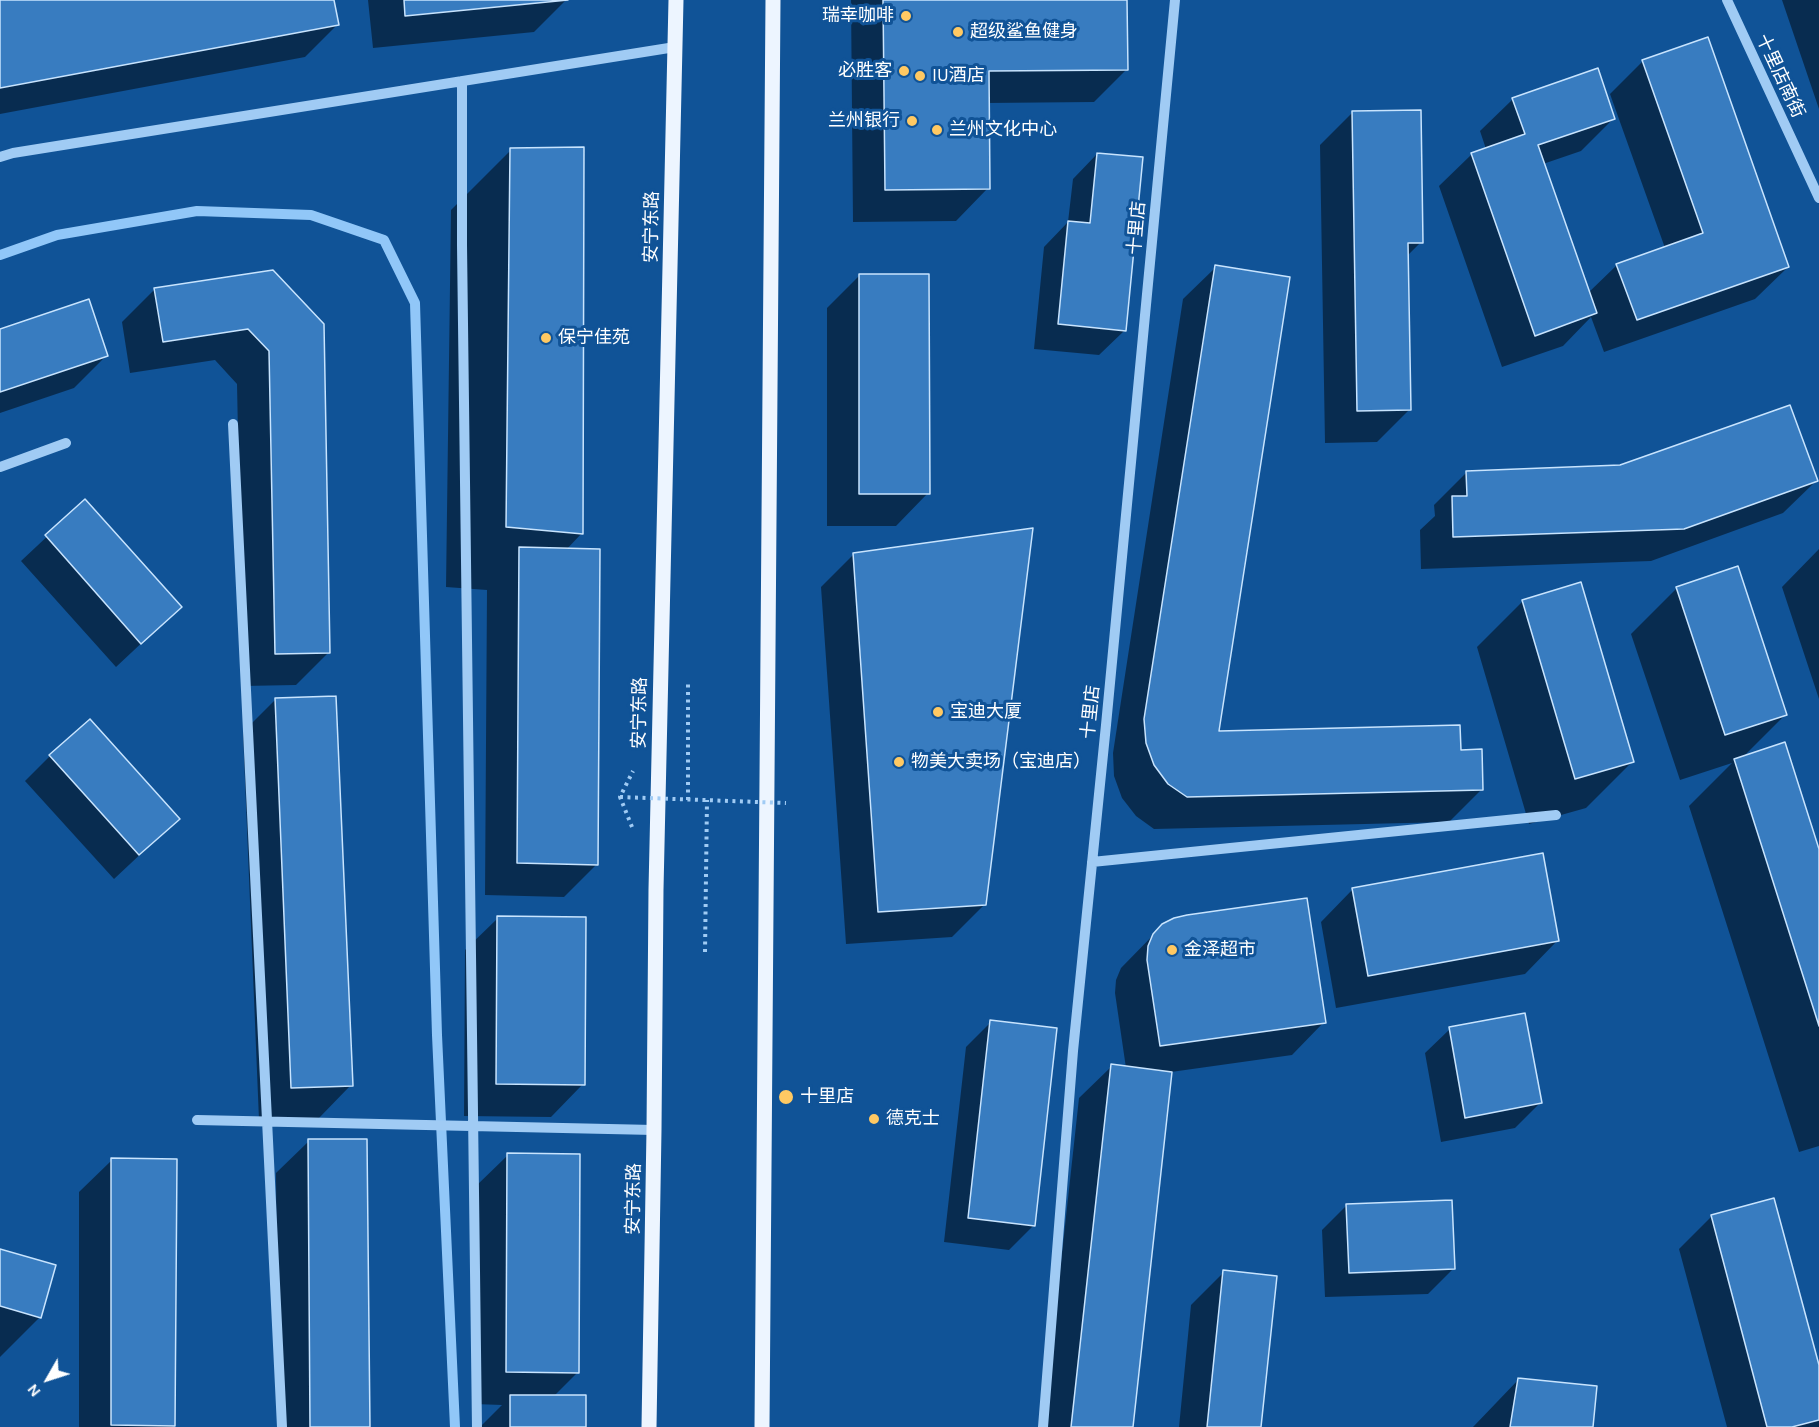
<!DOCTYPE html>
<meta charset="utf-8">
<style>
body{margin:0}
#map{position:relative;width:1819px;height:1427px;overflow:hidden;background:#105397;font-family:Karla,sans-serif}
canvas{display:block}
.north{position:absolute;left:18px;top:1349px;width:60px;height:60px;-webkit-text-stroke:4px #105397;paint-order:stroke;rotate:231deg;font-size:16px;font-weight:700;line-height:24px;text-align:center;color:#fff}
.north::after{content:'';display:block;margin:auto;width:21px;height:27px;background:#fff;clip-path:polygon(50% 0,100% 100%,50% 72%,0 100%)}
</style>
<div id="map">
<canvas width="1819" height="1427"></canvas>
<div class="north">N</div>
</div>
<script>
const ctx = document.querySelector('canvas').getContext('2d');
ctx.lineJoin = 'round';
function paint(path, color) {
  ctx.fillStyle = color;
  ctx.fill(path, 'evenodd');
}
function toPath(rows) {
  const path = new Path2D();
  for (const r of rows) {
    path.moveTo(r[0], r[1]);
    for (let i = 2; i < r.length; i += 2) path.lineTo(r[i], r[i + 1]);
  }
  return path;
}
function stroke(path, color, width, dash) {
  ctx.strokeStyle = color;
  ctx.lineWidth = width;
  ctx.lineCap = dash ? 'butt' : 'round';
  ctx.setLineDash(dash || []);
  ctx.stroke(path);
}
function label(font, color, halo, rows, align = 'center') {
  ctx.font = font + ' Karla,"Noto Sans SC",sans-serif';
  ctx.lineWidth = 6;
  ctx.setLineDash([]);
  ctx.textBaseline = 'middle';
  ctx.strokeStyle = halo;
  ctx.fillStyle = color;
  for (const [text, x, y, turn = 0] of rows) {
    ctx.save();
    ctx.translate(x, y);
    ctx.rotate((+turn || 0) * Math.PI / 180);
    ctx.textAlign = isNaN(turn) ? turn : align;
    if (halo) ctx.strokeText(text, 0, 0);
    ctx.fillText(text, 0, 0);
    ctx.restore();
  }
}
paint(toPath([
 [0,0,333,0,337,25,305,57,0,114],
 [368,0,566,0,534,32,373,48],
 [851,0,1125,0,1126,70,1094,102,987,103,988,188,956,221,853,222],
 [1782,0,1819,0,1819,109],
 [1643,61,1788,267,1755,299,1604,352,1591,317,1563,346,1502,367,1439,186,1472,154,1486,149,1480,131,1513,99,1614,118,1581,151,1543,164,1588,293,1617,265,1665,248,1610,94],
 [1353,112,1421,242,1407,256,1409,410,1377,442,1325,443,1320,145],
 [511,150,582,533,566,550,597,864,564,897,485,895,487,590,446,587,451,210],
 [1097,154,1124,331,1099,355,1034,349,1044,247,1068,222,1073,179],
 [1216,267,1217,733,1460,751,1482,789,1449,822,1154,829,1136,816,1122,798,1114,776,1113,753,1183,299],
 [273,271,329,652,296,685,243,686,237,384,215,360,130,373,122,322,155,289],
 [860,275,928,493,896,526,827,526,827,308],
 [0,330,107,355,74,388,0,413],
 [1467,472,1816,481,1783,513,1651,561,1421,569,1420,530,1435,516,1434,505],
 [85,501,180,607,116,667,21,561],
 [1819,549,1819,699,1782,587],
 [854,554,985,904,952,937,846,944,821,587],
 [1677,588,1786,714,1743,757,1819,854,1819,1146,1799,1152,1689,806,1732,763,1680,780,1631,634],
 [1523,601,1632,762,1586,808,1529,824,1477,647],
 [275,700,351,1085,319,1118,259,1120,243,732],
 [50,756,178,819,114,879,25,781],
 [1353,889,1557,941,1525,974,1336,1008,1321,922],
 [498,918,583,1084,551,1117,464,1116,465,950],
 [1163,925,1324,1022,1292,1055,1171,1072,1131,1427,1043,1427,1079,1098,1112,1066,1126,1068,1115,993,1116,980,1121,968],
 [991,1022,1034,1225,1009,1250,944,1242,966,1047],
 [1450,1029,1540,1103,1515,1128,1441,1142,1425,1053],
 [309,1141,368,1427,278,1427,276,1173],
 [508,1155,577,1373,554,1396,584,1427,480,1427,502,1405,474,1404,475,1187],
 [112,1160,174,1425,172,1427,79,1427,79,1192],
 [1347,1205,1453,1269,1428,1294,1325,1297,1322,1230],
 [1712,1216,1819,1371,1819,1427,1727,1427,1679,1249],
 [0,1251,40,1317,0,1357],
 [1224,1272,1260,1427,1179,1427,1191,1305],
 [1519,1379,1591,1427,1473,1427]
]), '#0007');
stroke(toPath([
 [0,255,57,235,197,211,311,215,384,240,415,303,437,1035,455,1427]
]), '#91c7f8', 10);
const building = toPath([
 [0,0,334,0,339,25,0,88,0,0],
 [404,0,568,0,405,16,404,0],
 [883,0,1127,0,1128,70,989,71,990,189,885,190,883,0],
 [1708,37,1789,267,1637,320,1616,264,1703,233,1642,60,1708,37],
 [1598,68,1615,119,1538,145,1597,313,1535,336,1471,153,1525,134,1512,98,1598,68],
 [1421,110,1423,243,1408,243,1411,410,1357,411,1352,111,1421,110],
 [584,147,583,534,506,527,510,148,584,147],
 [1097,153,1143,157,1126,331,1058,324,1068,221,1090,223,1097,153],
 [1215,265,1290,277,1219,731,1460,725,1461,750,1482,749,1483,790,1187,797,1168,784,1154,765,1146,743,1144,719,1215,265],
 [273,270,324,324,330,653,275,654,269,351,248,329,163,342,154,288,273,270],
 [859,274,929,274,930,494,859,494,859,274],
 [89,299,108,356,0,392,0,329,89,299],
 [1790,405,1818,481,1684,529,1453,537,1452,496,1467,496,1466,471,1620,465,1790,405],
 [85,499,182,607,141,644,45,535,85,499],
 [1033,528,986,905,878,912,853,553,1033,528],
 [519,547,600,549,598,865,517,863,519,547],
 [1738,566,1787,715,1725,735,1676,587,1738,566],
 [1581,582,1634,762,1575,779,1522,600,1581,582],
 [336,696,353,1086,291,1088,275,698,336,696],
 [90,719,180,819,139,855,49,755,90,719],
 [1785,742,1819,849,1819,1026,1734,759,1785,742],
 [1543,853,1559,941,1368,976,1352,888,1543,853],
 [1307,898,1326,1023,1160,1046,1147,960,1148,946,1153,934,1162,924,1174,918,1187,915,1307,898],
 [497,916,586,917,585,1085,496,1084,497,916],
 [1525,1013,1542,1103,1465,1118,1449,1027,1525,1013],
 [990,1020,1057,1028,1035,1226,968,1218,990,1020],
 [1111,1064,1172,1072,1133,1427,1071,1427,1111,1064],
 [308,1139,367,1139,370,1427,310,1427,308,1139],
 [507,1153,580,1154,579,1373,506,1372,507,1153],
 [111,1158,177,1159,175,1426,111,1425,111,1158],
 [1774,1198,1819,1365,1819,1420,1792,1427,1767,1427,1711,1215,1774,1198],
 [1452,1200,1455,1269,1349,1273,1346,1204,1452,1200],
 [0,1249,56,1265,41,1318,0,1306,0,1249],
 [1223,1270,1277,1276,1261,1427,1207,1427,1223,1270],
 [1518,1378,1597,1386,1593,1427,1510,1427,1518,1378],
 [510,1395,586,1395,586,1427,510,1427,510,1395]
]);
paint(building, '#387cc0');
stroke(building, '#c8e4fe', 1.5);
stroke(toPath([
 [688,800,688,680],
 [632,827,620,797,633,771],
 [705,952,707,800]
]), '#a0cbf4', 4, [3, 4.5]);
stroke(toPath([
 [1727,0,1819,198],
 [462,81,462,245,477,1427],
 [0,157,13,153,675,47],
 [233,424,282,1427],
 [0,467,66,443],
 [1092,862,1556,815],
 [197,1120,654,1130],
 [1043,1427,1073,1051,1106,725,1175,0]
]), '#a0cbf4', 10);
stroke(toPath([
 [649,1427,654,1130,656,889,676,0],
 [762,1427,773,0]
]), '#edf5ff', 15);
stroke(toPath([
 [620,797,786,803]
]), '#a0cbf4', 4, [3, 4.5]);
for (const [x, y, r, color] of [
 [906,16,6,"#ffc963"],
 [958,32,6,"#ffc963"],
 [904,71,6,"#ffc963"],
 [920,76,6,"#ffc963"],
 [912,121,6,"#ffc963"],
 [937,130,6,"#ffc963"],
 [546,338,6,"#ffc963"],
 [938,712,6,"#ffc963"],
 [899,762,6,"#ffc963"],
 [1172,950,6,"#ffc963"],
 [786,1097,8,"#ffc963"],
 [874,1119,6,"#ffc963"]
]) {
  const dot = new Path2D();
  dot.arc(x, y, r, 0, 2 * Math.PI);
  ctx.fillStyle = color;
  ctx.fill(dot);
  stroke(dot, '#105397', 2);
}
label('18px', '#fff', '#105397', [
 ["瑞幸咖啡",894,16,"right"],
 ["超级鲨鱼健身",970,32],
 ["必胜客",892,71,"right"],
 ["IU酒店",932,76],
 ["兰州银行",900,121,"right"],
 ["兰州文化中心",949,130],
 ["保宁佳苑",558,338],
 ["宝迪大厦",950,712],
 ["物美大卖场（宝迪店）",911,762],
 ["金泽超市",1184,950],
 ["十里店",800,1097],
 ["德克士",886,1119]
], 'left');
label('18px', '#fff', '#105397', [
 ["十里店南街",1780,76,65],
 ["安宁东路",652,227,-89],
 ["十里店",1137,228,-85],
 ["十里店",1091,712,-84],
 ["安宁东路",640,713,-89],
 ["安宁东路",634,1199,-89]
]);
</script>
